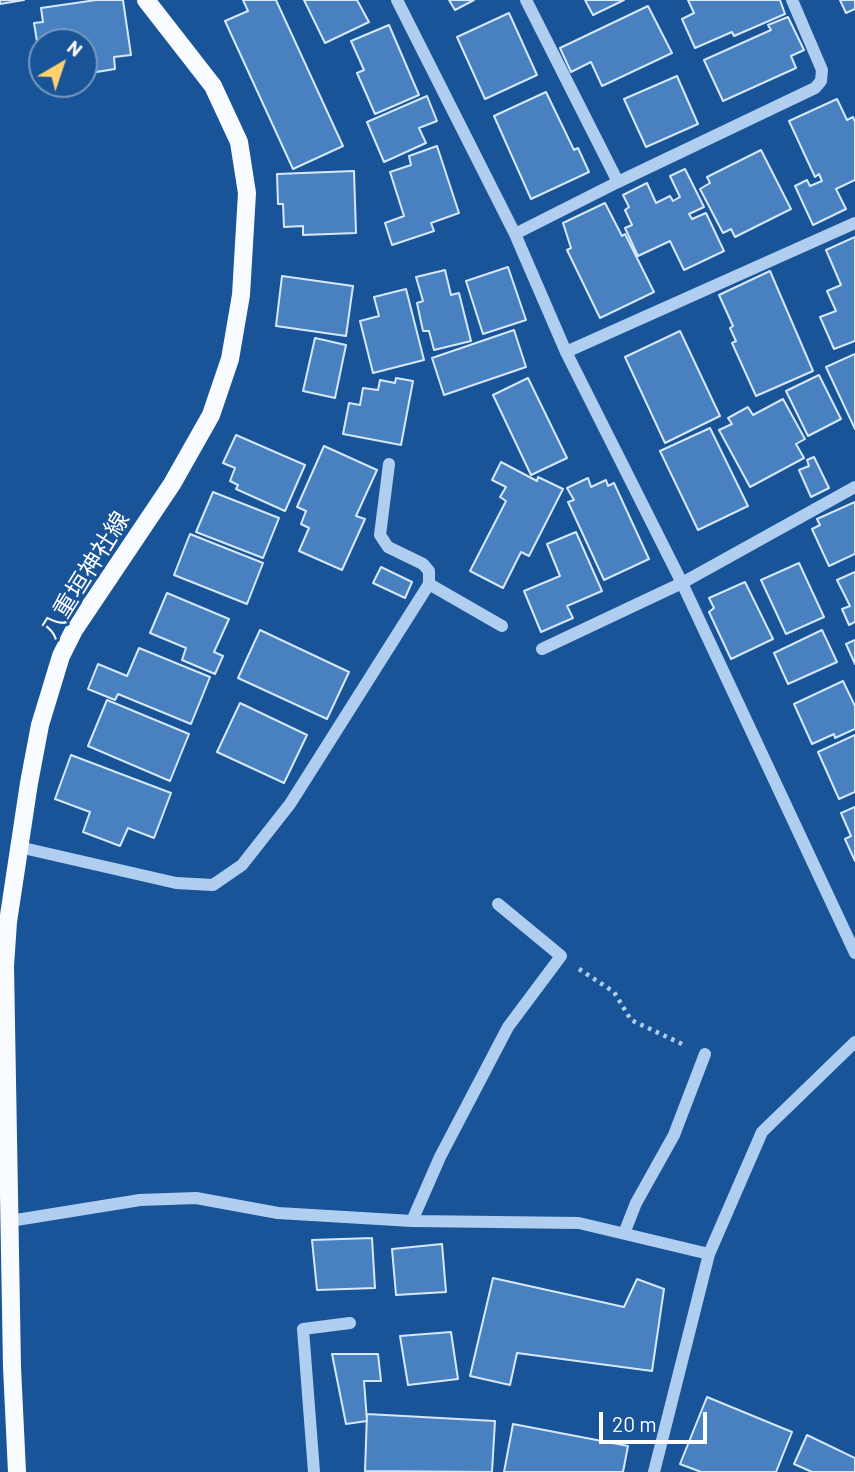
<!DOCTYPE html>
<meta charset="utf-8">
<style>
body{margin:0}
#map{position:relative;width:855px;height:1472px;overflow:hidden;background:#1a5498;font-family:Barlow,sans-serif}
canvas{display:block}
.north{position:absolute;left:28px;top:28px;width:70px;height:70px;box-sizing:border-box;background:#1a5498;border:2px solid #7698c1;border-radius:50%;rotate:39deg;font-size:19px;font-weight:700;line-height:28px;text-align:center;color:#fff}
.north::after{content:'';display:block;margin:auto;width:24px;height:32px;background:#ffd26e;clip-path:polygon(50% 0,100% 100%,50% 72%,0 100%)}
.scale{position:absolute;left:599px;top:1412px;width:108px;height:32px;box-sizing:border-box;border:4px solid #fff;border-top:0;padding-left:9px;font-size:21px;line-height:24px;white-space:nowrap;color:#fff;-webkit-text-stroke:5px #1a5498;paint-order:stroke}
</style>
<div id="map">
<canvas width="855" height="1472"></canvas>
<div class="north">N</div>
<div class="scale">20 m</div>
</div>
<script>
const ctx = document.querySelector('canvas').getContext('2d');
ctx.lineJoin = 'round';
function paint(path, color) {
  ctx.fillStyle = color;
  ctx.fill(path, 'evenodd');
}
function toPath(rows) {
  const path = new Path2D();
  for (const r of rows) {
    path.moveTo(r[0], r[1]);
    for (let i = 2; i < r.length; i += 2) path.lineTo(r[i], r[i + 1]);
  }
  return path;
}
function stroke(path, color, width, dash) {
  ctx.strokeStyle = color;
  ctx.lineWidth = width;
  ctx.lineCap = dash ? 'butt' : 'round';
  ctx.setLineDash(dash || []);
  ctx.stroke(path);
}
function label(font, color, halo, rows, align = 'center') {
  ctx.font = font + ' Barlow,"Noto Sans JP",sans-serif';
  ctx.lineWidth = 6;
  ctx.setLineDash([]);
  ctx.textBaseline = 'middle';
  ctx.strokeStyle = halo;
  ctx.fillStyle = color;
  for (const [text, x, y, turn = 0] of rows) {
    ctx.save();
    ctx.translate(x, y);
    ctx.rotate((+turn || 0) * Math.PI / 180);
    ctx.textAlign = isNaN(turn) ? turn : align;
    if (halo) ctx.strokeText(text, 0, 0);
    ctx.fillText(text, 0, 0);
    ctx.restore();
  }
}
const building = toPath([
 [0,0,24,0,0,4,0,0],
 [96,0,123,0,131,55,114,57,115,69,84,74,84,42,42,42,41,66,34,23,43,22,41,8,96,0],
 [243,0,276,0,343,146,293,169,225,21,248,11,243,0],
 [304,0,357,0,369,22,325,43,304,0],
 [449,0,474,0,455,10,449,0],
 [585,0,624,0,593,15,585,0],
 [688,0,780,0,785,14,734,36,732,32,695,48,682,19,694,13,688,0],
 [840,0,855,0,855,9,846,13,840,0],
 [648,6,672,53,602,86,591,62,571,72,560,48,648,6],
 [509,13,537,75,485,99,457,37,509,13],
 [788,17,804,50,791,56,796,68,723,101,704,60,771,30,768,25,788,17],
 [389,25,419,95,375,114,357,73,364,70,351,41,389,25],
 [677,76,698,124,646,147,624,99,677,76],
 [546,92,574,150,578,148,589,172,531,199,494,116,546,92],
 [427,96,437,121,419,128,426,143,384,162,367,122,427,96],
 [837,99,847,120,853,117,855,122,855,180,836,189,846,209,813,225,795,186,807,180,810,186,822,181,819,174,815,177,789,121,837,99],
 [437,146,459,213,431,223,434,231,392,245,385,223,404,216,390,172,411,165,409,156,437,146],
 [761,150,791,209,735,237,731,229,723,233,700,189,710,183,707,177,761,150],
 [685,169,704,207,689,214,692,219,706,213,724,251,684,270,670,241,638,256,625,228,632,225,625,210,629,207,623,195,647,183,656,203,670,196,673,201,680,197,670,176,685,169],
 [354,171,356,233,303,235,303,226,284,227,283,204,278,204,277,174,354,171],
 [605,203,622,236,625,234,654,292,600,318,567,250,571,248,563,223,605,203],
 [855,237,855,341,834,349,820,317,836,311,827,291,841,285,826,250,855,237],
 [508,267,526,320,483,334,466,281,508,267],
 [445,270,451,295,459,293,471,341,434,350,429,331,423,331,417,303,423,301,416,277,445,270],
 [770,271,813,371,756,396,732,343,736,341,730,328,733,326,719,295,770,271],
 [282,276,353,286,346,336,276,326,282,276],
 [406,289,424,360,373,373,360,321,379,316,374,297,406,289],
 [514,330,526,367,444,395,432,358,514,330],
 [680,331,720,416,665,443,625,357,680,331],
 [315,338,346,345,335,398,303,391,315,338],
 [855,354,855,429,826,367,855,354],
 [819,375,841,419,808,436,786,391,819,375],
 [396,378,413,381,401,445,343,434,349,403,360,405,363,388,378,390,380,380,395,383,396,378],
 [528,378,567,458,531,475,493,395,528,378],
 [783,399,805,439,796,444,804,458,750,487,719,430,732,424,728,418,748,407,753,415,783,399],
 [710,428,748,506,698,530,660,451,710,428],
 [236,435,305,465,285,511,236,489,238,485,230,481,235,468,223,463,236,435],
 [324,446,377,470,356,516,365,519,342,570,299,551,309,528,301,524,306,511,297,507,324,446],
 [814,457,829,488,811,497,799,470,809,466,807,460,814,457],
 [501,462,537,481,538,477,563,489,529,556,521,552,503,588,470,571,506,501,500,497,506,487,492,480,501,462],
 [588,478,591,487,606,480,608,486,614,483,649,559,604,580,568,502,574,500,567,488,588,478],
 [213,492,279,518,263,558,196,532,213,492],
 [855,502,855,554,829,566,812,529,820,525,817,519,855,502],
 [576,532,602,591,567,606,573,618,541,632,524,591,560,576,547,544,576,532],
 [190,534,263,563,247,604,174,575,190,534],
 [799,563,824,617,786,634,761,580,799,563],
 [381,567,412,582,405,598,373,583,381,567],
 [855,572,855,622,849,625,842,609,850,606,837,580,855,572],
 [745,582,773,639,731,659,709,612,714,608,709,598,745,582],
 [167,593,229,619,214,652,223,656,215,674,182,660,186,648,150,633,167,593],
 [260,630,349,672,327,719,238,678,260,630],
 [822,630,837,662,788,684,774,653,822,630],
 [855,640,855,664,846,644,855,640],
 [139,648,210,677,191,724,118,694,115,700,88,689,98,664,127,676,139,648],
 [843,681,855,706,855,729,835,738,834,734,812,744,794,704,843,681],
 [107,700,189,734,170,781,88,746,107,700],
 [240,703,307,735,284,783,217,752,240,703],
 [855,735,855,792,839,799,818,752,855,735],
 [71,755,171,793,154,838,128,828,120,846,83,832,90,812,55,799,71,755],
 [855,807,855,861,845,839,851,836,841,813,855,807],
 [372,1238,375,1288,317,1290,312,1240,372,1238],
 [442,1244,446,1292,396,1295,392,1249,442,1244],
 [493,1278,624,1307,637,1279,664,1289,652,1371,517,1353,510,1385,470,1376,493,1278],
 [451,1332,458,1379,408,1385,400,1336,451,1332],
 [332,1354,378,1354,381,1381,364,1381,367,1421,346,1424,332,1354],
 [707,1397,792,1432,776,1472,701,1472,680,1464,707,1397],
 [367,1414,495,1421,492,1472,365,1471,367,1414],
 [513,1424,628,1446,623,1472,504,1472,513,1424],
 [807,1435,855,1458,855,1472,812,1472,794,1464,807,1435]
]);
paint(building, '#4880c0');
stroke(building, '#d6e8fb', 2);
stroke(toPath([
 [579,969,614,992,631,1020,682,1044]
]), '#afcef0', 4.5, [3.5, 5]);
stroke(toPath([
 [397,0,515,234,566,352,682,583,855,953],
 [618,182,815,88,821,81,822,70,792,0],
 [515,234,618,182,526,0],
 [566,352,855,223],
 [429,584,502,626],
 [542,649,682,583,855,487],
 [19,847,176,883,213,885,242,865,290,804,429,584,429,571,423,564,388,547,380,535,389,464],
 [10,1221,140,1200,196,1198,278,1213,412,1221,440,1157,508,1027,561,956,498,904],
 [412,1221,579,1223,709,1254],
 [625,1231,636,1203,674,1135,705,1054],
 [314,1472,303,1329,350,1323],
 [654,1472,709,1254,762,1132,855,1042]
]), '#afcef0', 12);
stroke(toPath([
 [17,1472,12,1367,5,966,8,922,29,783,40,725,61,656,74,630,172,484,211,415,230,359,241,295,247,193,239,142,213,86,146,0]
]), '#f8fbff', 18);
label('24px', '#fff', '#1a5498', [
 ["八重垣神社線",85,575,-58]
]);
</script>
